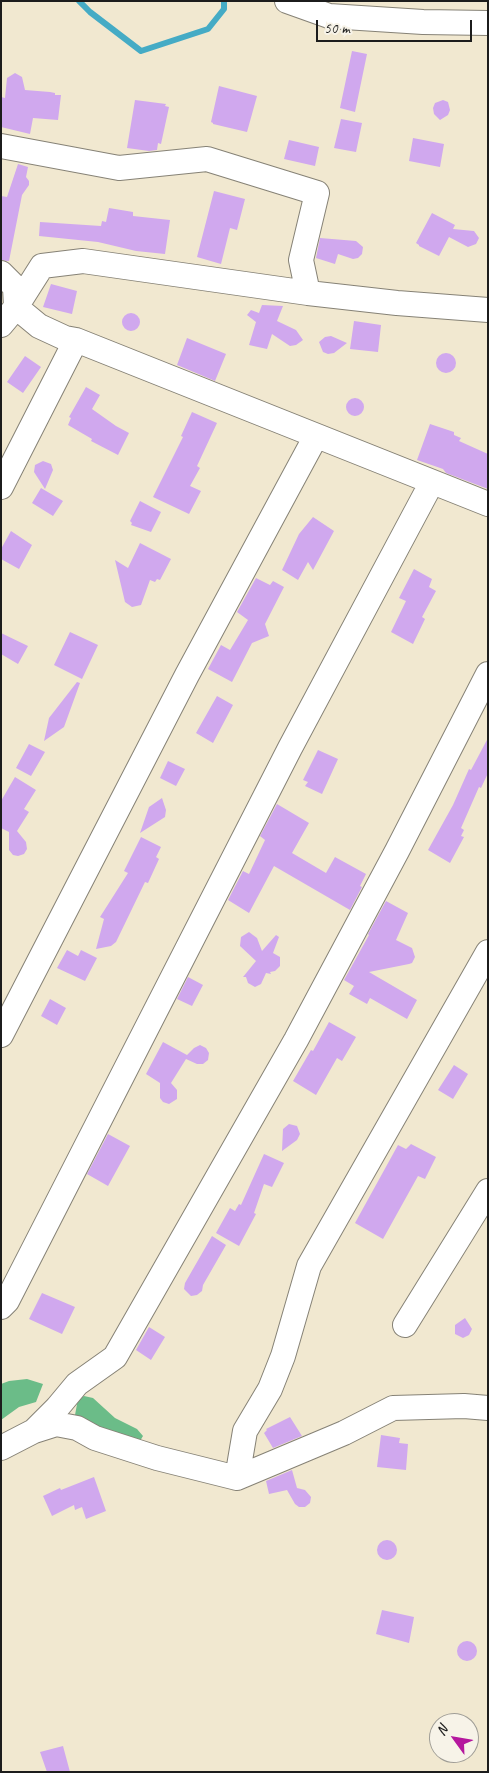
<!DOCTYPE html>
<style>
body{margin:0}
#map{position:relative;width:489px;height:1773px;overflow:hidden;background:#f1e8d0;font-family:Caveat,sans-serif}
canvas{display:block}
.frame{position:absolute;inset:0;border:2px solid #1c1c1c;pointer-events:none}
.north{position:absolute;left:429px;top:1713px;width:50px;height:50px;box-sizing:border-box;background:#f7f3e8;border:1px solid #9f9d96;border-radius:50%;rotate:302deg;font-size:14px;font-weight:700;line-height:20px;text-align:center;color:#1c1c1c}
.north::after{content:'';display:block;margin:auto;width:18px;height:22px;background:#b5179e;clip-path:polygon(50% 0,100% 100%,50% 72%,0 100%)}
.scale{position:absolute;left:316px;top:20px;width:156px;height:22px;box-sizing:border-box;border:2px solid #1c1c1c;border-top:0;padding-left:6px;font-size:15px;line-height:18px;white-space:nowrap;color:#1c1c1c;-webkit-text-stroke:4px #f7f3e8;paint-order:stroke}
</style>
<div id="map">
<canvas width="489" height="1773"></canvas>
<div class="frame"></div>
<div class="north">N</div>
<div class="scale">50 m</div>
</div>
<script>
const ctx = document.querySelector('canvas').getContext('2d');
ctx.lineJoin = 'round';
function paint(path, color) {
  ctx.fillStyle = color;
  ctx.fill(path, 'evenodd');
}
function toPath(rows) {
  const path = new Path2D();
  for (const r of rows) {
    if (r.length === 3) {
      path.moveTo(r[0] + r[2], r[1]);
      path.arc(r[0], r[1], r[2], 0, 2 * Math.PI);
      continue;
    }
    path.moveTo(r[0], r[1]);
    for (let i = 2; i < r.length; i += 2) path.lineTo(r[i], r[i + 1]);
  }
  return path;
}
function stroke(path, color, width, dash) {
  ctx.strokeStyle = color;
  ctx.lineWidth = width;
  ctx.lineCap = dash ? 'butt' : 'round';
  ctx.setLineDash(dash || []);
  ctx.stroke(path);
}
paint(toPath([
 [27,1379,43,1384,36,1402,19,1407,1,1420,1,1384,9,1381],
 [84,1396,93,1398,115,1418,137,1429,143,1436,137,1446,80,1423,75,1415,78,1399]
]), '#6bbc88');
stroke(toPath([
 [79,1,90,12,141,51,208,29,224,9,224,1]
]), '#45abc5', 6);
paint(toPath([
 [352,51,367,54,355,112,340,108],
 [15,73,22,77,25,90,50,92,55,93,55,95,61,95,58,120,33,118,30,134,1,127,1,97,5,98,7,78],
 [219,86,257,96,247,132,213,124,213,123,211,122],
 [135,100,166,104,165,106,169,107,161,144,158,143,157,150,149,151,127,148],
 [443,100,448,102,450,110,448,115,440,120,434,114,433,108,435,103],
 [341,119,362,123,356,152,334,148],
 [413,138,444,144,440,167,409,161],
 [289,140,319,147,315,166,284,159],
 [18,164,28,167,26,177,29,181,29,185,22,195,9,261,7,261,1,260,1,196,7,197],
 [214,191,245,199,237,230,230,228,221,264,197,257],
 [109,208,133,212,133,216,170,220,165,254,136,251,98,242,39,236,40,222,101,226,102,221,106,222],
 [432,213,455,225,453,229,474,231,479,238,476,244,468,247,449,237,439,256,419,246,419,245,416,243],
 [320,238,356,241,363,247,362,254,358,258,353,259,338,254,335,264,316,258],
 [51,284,77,291,72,314,43,307],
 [262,305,283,306,277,321,296,330,303,340,296,345,290,346,272,334,267,349,249,345,256,322,247,315,251,310,259,313],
 [131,322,9],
 [354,321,381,325,378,352,350,349],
 [331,336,347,343,334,353,328,354,323,352,319,342,325,337],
 [187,338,226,354,215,381,177,365],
 [446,363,10],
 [25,356,41,367,23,393,7,382],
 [86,387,100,395,92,409,116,426,129,433,118,455,91,441,92,439,68,425,71,418,69,417],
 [355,407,9],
 [192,412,217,423,197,466,200,468,190,486,201,491,189,514,153,497,183,437,181,436],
 [430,424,454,432,454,435,461,438,459,441,488,454,488,489,446,473,443,469,417,460],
 [43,461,51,464,53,470,45,489,34,472,35,465],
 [41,488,63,501,53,516,32,503],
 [140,501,161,512,151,532,131,525,132,523,130,521],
 [313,517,334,531,313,570,308,562,298,580,282,570,299,534],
 [11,531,32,545,19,569,1,559,1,549],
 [140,543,171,559,160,580,157,579,155,582,150,580,141,605,132,607,125,602,115,560,128,568],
 [414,569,432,579,429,587,436,591,422,617,425,619,413,644,391,632,406,601,399,598],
 [256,578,270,585,273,581,284,587,265,624,269,636,252,643,232,682,208,669,221,645,230,650,248,620,237,612],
 [70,632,98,645,82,679,54,665],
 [1,633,28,646,18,664,1,654],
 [77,682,80,683,64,727,44,741,49,718],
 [217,696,233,705,213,743,196,733],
 [488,738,488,773,481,788,479,787,461,828,464,830,461,836,464,837,450,863,428,850,453,805,469,769,471,770],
 [29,744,45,752,31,776,16,768],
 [318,750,338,759,322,794,305,786,308,782,303,780],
 [168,761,185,769,176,786,160,778],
 [15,777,36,790,24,809,29,812,17,831,26,842,27,849,24,854,18,856,13,855,9,850,9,832,1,828,1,801],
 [162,798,166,810,165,817,140,833,149,807],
 [277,804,309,823,292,853,326,873,335,857,366,874,360,886,362,887,350,910,274,866,249,913,228,900,243,871,249,874,265,840,260,836],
 [141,837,161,847,156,857,159,859,148,883,145,882,116,942,111,946,96,949,104,919,100,917,128,873,124,871],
 [386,901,408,913,396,940,412,948,415,957,412,963,409,964,369,972,417,1000,407,1019,370,998,367,1004,349,994,354,986,344,980,369,935,368,934],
 [249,932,257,938,262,951,276,935,279,937,273,953,280,957,280,966,275,971,270,972,271,974,266,973,261,984,255,987,248,983,246,977,243,977,256,961,240,946,241,937],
 [67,950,78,956,81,950,97,958,85,981,57,968],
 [188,977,203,985,192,1006,177,999],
 [50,999,66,1008,57,1025,41,1016],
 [329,1022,356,1037,342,1061,337,1058,316,1095,293,1081,311,1050,313,1051],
 [163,1042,187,1055,194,1048,200,1045,206,1048,209,1053,208,1060,203,1064,197,1064,186,1059,171,1083,177,1090,177,1099,169,1104,163,1102,160,1098,160,1083,146,1074],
 [454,1065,468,1074,453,1099,438,1090],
 [289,1124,297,1126,300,1134,297,1140,282,1151,283,1129],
 [108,1134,130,1146,108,1186,87,1174],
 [411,1144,436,1157,425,1179,418,1176,383,1239,355,1223,398,1145,406,1149],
 [264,1154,284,1163,272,1187,264,1184,254,1213,256,1214,239,1246,216,1233,230,1208,235,1211,239,1204,241,1205],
 [212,1236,226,1245,203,1285,202,1291,197,1295,191,1296,184,1289,185,1283],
 [42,1293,75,1307,62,1334,29,1319],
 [465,1318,472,1329,469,1335,463,1338,455,1334,455,1325],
 [149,1327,165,1337,151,1360,136,1350],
 [290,1417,302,1436,273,1448,264,1433,267,1430,266,1429],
 [381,1435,400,1438,399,1443,408,1444,406,1470,377,1467],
 [292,1470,297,1488,305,1490,311,1497,310,1503,305,1507,299,1507,295,1504,287,1490,269,1494,266,1481],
 [94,1477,106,1511,86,1519,82,1507,75,1510,74,1505,52,1516,43,1496,60,1488,61,1490],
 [387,1550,10],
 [382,1610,414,1617,409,1643,376,1634],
 [467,1651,10],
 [63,1746,70,1772,47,1772,40,1752]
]), '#d0a8ee');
const minor = toPath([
 [287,1,329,16,423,22,488,23],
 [1,146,119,168,207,159,317,193,301,260,308,293,397,303,488,310],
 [1,273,15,287,16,307,39,326,65,338,76,340,488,504],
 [1,325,16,307,42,266,83,261,308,293],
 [1,487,76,340],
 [1,1035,187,675,316,436],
 [1,1307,7,1301,290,748,432,482],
 [405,1325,488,1191],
 [34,1431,57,1408,77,1384,115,1357,296,1040,397,851,488,674],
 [1,1448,34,1431,56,1424,77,1428,95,1438,157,1458,237,1478,344,1433,393,1408,464,1406,488,1408],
 [237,1478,245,1431,270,1389,283,1356,309,1266,488,952]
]);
stroke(minor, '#868276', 26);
stroke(minor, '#fff', 24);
</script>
